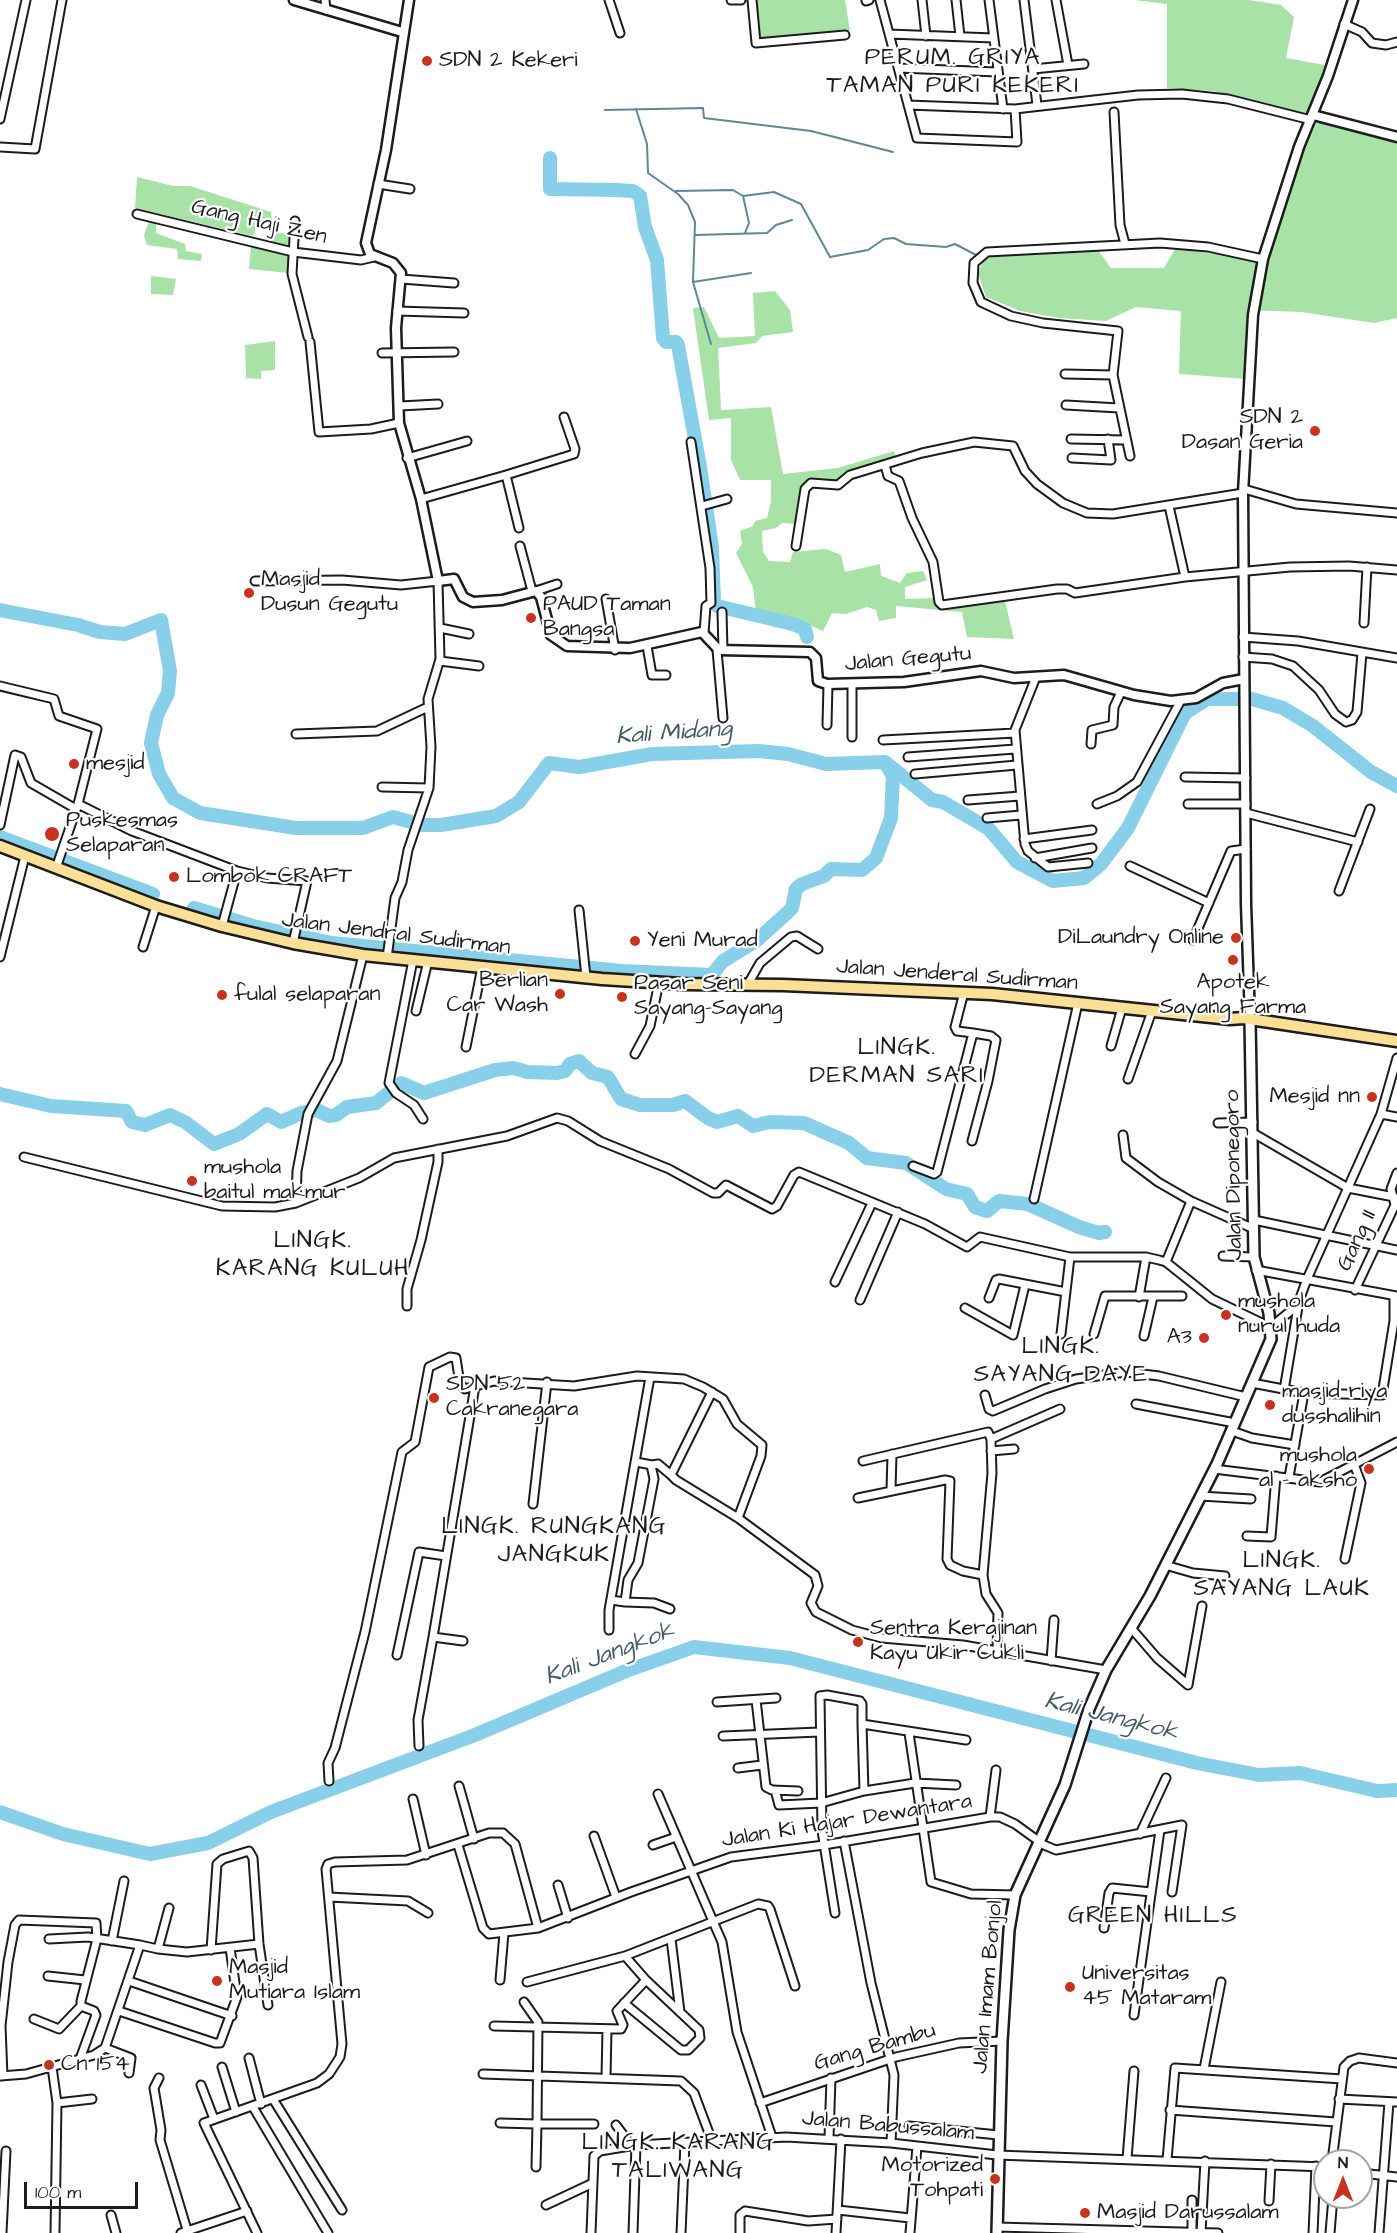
<!DOCTYPE html>
<style>
body{margin:0}
#map{position:relative;width:1397px;height:2233px;overflow:hidden;background:#fff;font-family:"Architects Daughter",sans-serif}
canvas{display:block}
.north{position:absolute;left:1313px;top:2149px;width:60px;height:60px;box-sizing:border-box;background:#fff;border:2px solid #a4a4a4;border-radius:50%;rotate:0deg;font-size:16px;font-weight:700;line-height:24px;text-align:center;color:#1c1c1c}
.north::after{content:'';display:block;margin:auto;width:21px;height:27px;background:#c8321e;clip-path:polygon(50% 0,100% 100%,50% 72%,0 100%)}
.scale{position:absolute;left:24px;top:2182px;width:114px;height:27px;box-sizing:border-box;border:3px solid #1c1c1c;border-top:0;padding-left:8px;font-size:18px;line-height:21px;white-space:nowrap;color:#1c1c1c;-webkit-text-stroke:4px #fff;paint-order:stroke}
</style>
<div id="map">
<canvas width="1397" height="2233"></canvas>
<div class="north">N</div>
<div class="scale">100 m</div>
</div>
<script>
const ctx = document.querySelector('canvas').getContext('2d');
ctx.lineJoin = 'round';
function paint(path, color) {
  ctx.fillStyle = color;
  ctx.fill(path, 'evenodd');
}
function toPath(rows) {
  const path = new Path2D();
  for (const r of rows) {
    path.moveTo(r[0], r[1]);
    for (let i = 2; i < r.length; i += 2) path.lineTo(r[i], r[i + 1]);
  }
  return path;
}
function stroke(path, color, width, dash) {
  ctx.strokeStyle = color;
  ctx.lineWidth = width;
  ctx.lineCap = dash ? 'butt' : 'round';
  ctx.setLineDash(dash || []);
  ctx.stroke(path);
}
function label(font, color, halo, rows, align = 'center') {
  ctx.font = font + ' "Architects Daughter",sans-serif';
  ctx.lineWidth = 4.5;
  ctx.setLineDash([]);
  ctx.textBaseline = 'middle';
  ctx.strokeStyle = halo;
  ctx.fillStyle = color;
  for (const [text, x, y, turn = 0] of rows) {
    ctx.save();
    ctx.translate(x, y);
    ctx.rotate((+turn || 0) * Math.PI / 180);
    ctx.textAlign = isNaN(turn) ? turn : align;
    if (halo) ctx.strokeText(text, 0, 0);
    ctx.fillText(text, 0, 0);
    ctx.restore();
  }
}
paint(toPath([
 [756,0,845,0,850,31,760,39],
 [1134,0,1249,0,1281,5,1294,17,1286,58,1325,65,1307,114,1213,91,1167,88,1167,4],
 [1317,122,1397,141,1397,318,1374,323,1301,312,1247,310,1246,379,1179,374,1181,311,1136,307,1106,321,1059,318,1020,311,986,297,978,274,985,256,1097,249,1111,268,1164,268,1175,249,1267,260,1293,177],
 [137,177,173,186,190,186,271,212,272,222,258,224,253,236,135,208],
 [149,221,156,222,156,233,185,244,186,251,202,254,201,261,178,259,177,249,147,245,144,235],
 [271,232,290,234,288,273,249,269,251,245,266,240],
 [151,276,176,279,173,295,151,294],
 [775,291,790,310,793,332,762,336,756,343,718,348,721,410,771,407,783,474,838,468,894,451,896,458,847,474,834,481,810,480,802,489,795,524,782,523,776,528,762,531,763,552,769,561,790,562,793,552,826,549,841,555,845,572,880,564,881,576,900,583,907,573,923,571,927,580,905,587,905,599,933,598,941,608,1005,601,1014,639,967,637,962,612,896,606,896,618,879,621,876,610,867,607,846,614,832,613,823,631,809,625,796,632,757,622,753,587,736,553,742,544,740,531,753,526,755,521,767,518,771,501,771,480,740,480,731,460,731,418,709,420,693,308,704,307,719,338,755,336,753,293],
 [275,341,275,370,261,371,261,379,246,378,245,345]
]), '#a8e2a7');
stroke(toPath([
 [636,109,647,144,648,173,678,194,688,205,695,222,693,282,711,344],
 [605,110,703,108,704,118,811,131,893,152],
 [676,191,733,190,743,196,749,223,745,233],
 [743,196,774,192,801,204,830,257,868,250,884,239,894,238,906,244,946,247,955,244,976,255],
 [695,235,767,233,776,225,792,220],
 [693,282,751,273]
]), '#5d8897', 2);
stroke(toPath([
 [550,158,550,189,616,190,633,191,640,196,645,227,657,260,663,338,666,342,676,342,678,345,700,467,712,547,714,601,717,606,793,624,805,629,807,637],
 [0,610,78,625,100,632,125,634,161,620,170,671,168,693,157,715,151,743,159,774,173,798,200,813,296,828,363,828,393,817,422,825,441,825,496,816,519,802,549,763,579,767,652,754,759,751,788,754,826,764,885,762,932,800,943,802,989,829,1017,862,1053,881,1084,878,1101,864,1128,828,1185,713,1207,699,1252,699,1283,708,1313,726,1371,772,1397,786],
 [0,837,153,894],
 [194,908,253,926,332,943,622,971,712,975,723,961,756,941,787,913,792,908,796,889,802,884,824,876,831,869,862,870,876,858,891,818,893,776,887,766],
 [0,1094,51,1106,126,1111,132,1122,145,1125,170,1115,185,1122,214,1144,239,1134,267,1114,281,1122,301,1113,317,1110,329,1116,336,1115,347,1107,376,1103,401,1083,424,1093,495,1070,513,1068,528,1072,557,1073,565,1071,570,1064,579,1061,592,1073,608,1077,621,1099,640,1105,673,1105,685,1101,708,1118,717,1122,738,1116,753,1126,770,1122,804,1123,849,1143,867,1158,906,1163,946,1189,967,1194,975,1207,987,1211,999,1201,1028,1204,1079,1227,1099,1233,1105,1232],
 [0,1812,63,1834,150,1854,208,1843,271,1812,475,1735,626,1671,694,1647,790,1658,1197,1763,1259,1775,1300,1773,1377,1791,1397,1790]
]), '#88d0e9', 14);
const minor = toPath([
 [325,0,326,10],
 [609,0,620,33],
 [731,0,741,0],
 [752,0,756,43,845,35],
 [880,0,917,138,1017,142,1015,109],
 [922,0,926,36],
 [956,0,960,36],
 [989,0,1003,109],
 [1024,0,1037,105],
 [1056,0,1068,65],
 [866,1,869,0],
 [1344,24,1362,32,1372,43,1386,45,1397,42],
 [889,34,993,38],
 [899,68,997,72],
 [1033,69,1084,64],
 [908,105,1015,109,1138,95,1182,94,1228,99,1311,120],
 [1114,112,1120,225,1125,244],
 [0,119,26,0],
 [0,147,35,149,62,0],
 [378,184,410,189],
 [137,214,293,252,361,260,374,257],
 [295,221,292,274,308,337],
 [401,279,454,283],
 [397,311,464,313],
 [310,342,319,432,371,429,399,423],
 [382,353,454,352],
 [1065,374,1113,375],
 [1066,405,1119,408],
 [400,406,438,404],
 [1071,439,1126,440],
 [691,442,710,568,711,603,706,606,704,633],
 [1130,456,1113,375,1118,331,1043,323,1011,316,981,302,973,283,974,263,987,252,1160,243,1208,247,1263,259],
 [407,458,467,441],
 [1072,458,1111,460,1108,439],
 [885,465,888,476,899,481,912,518,933,562,939,602,942,605,1057,589,1067,589,1075,593,1185,577,1290,567,1349,566,1397,570],
 [506,475,574,454,575,449,564,417],
 [1244,489,1296,504,1397,513],
 [421,499,506,475,519,528],
 [702,506,727,499],
 [1169,506,1185,577],
 [520,546,532,591],
 [796,546,805,489,811,483,838,485,850,475,922,453,974,442,1013,446,1025,471,1037,484,1063,503,1087,513,1113,514,1243,493],
 [255,581,342,580,401,585,438,581,440,659,428,699,431,747,429,788,408,850,402,882,395,898,387,958],
 [536,591,557,584],
 [606,599,615,650],
 [722,612,723,650],
 [1364,623,1367,567],
 [440,628,469,634],
 [1243,637,1298,641,1397,658],
 [647,646,652,675,666,675],
 [717,650,723,718],
 [1243,657,1272,659,1293,666,1319,690,1335,714,1346,722,1352,720,1357,712,1362,653],
 [440,661,479,666],
 [1036,677,1015,730,1025,844,1028,851,1048,867,1088,863],
 [0,686,54,699,59,716,97,729,78,804,56,868],
 [827,725,828,684],
 [296,734,377,731,428,707],
 [852,737,852,684],
 [883,740,1015,733],
 [1091,744,1092,730,1113,725,1114,707,1121,692],
 [908,757,1015,749],
 [915,774,1017,765],
 [1185,777,1246,778],
 [382,787,429,788],
 [968,800,1020,796],
 [78,804,132,831,237,871,267,878,307,881,293,943],
 [1097,804,1117,796,1137,782,1181,700],
 [1188,804,1246,804],
 [1246,813,1358,842],
 [987,818,1021,815],
 [0,825,15,755,21,757,31,783,76,809],
 [1024,839,1092,830],
 [1035,858,1092,848],
 [1130,866,1209,903],
 [1339,891,1370,809],
 [579,910,586,977],
 [222,926,237,871],
 [1193,940,1231,851,1246,849],
 [143,947,156,906],
 [0,957,25,856],
 [413,960,389,1083,396,1093,414,1105,423,1119],
 [748,984,760,963,791,937,797,936,818,949],
 [416,1011,428,961],
 [1111,1046,1122,1008],
 [466,1047,482,967],
 [635,1054,650,1026,659,982],
 [1128,1079,1152,1011],
 [1381,1114,1397,1117],
 [1218,1123,1253,1122],
 [1253,1133,1348,1188,1394,1197],
 [1123,1135,1126,1158,1158,1182,1191,1201],
 [972,1141,988,1081,996,1040,991,1036,973,1033],
 [24,1157,222,1206,275,1207,296,1203,359,1178,394,1158,507,1136,557,1118,568,1121,600,1141,669,1169,713,1193,718,1193,726,1185,772,1209,777,1206,794,1175,799,1172,925,1224,967,1247,980,1237,1070,1257,1146,1257,1159,1260,1166,1262,1212,1299,1272,1328],
 [913,1166,934,1174,937,1172,973,1033,957,1031,955,1027,964,992],
 [1034,1199,1078,1003],
 [296,1203,297,1171,308,1114,337,1061,363,955],
 [1254,1220,1397,1250],
 [1223,1256,1254,1257],
 [1166,1262,1191,1201,1254,1229],
 [1256,1270,1397,1296],
 [835,1282,872,1203],
 [1355,1290,1395,1205,1391,1189,1397,1173],
 [1139,1297,1146,1257],
 [989,1298,996,1280,999,1279,1066,1292],
 [860,1300,898,1212],
 [407,1306,407,1289,421,1240,438,1162,438,1149],
 [965,1308,1013,1335,1025,1285],
 [1272,1326,1298,1305],
 [1061,1334,1070,1257],
 [1094,1334,1105,1296,1182,1296],
 [1144,1336,1153,1297],
 [1252,1383,1304,1393,1382,1395,1394,1321,1394,1296],
 [1284,1390,1299,1301,1307,1279,1381,1114,1397,1058],
 [712,1392,671,1475,676,1480,738,1518],
 [985,1395,989,1409,993,1411,1045,1389,1076,1379,1126,1372,1159,1376,1246,1397],
 [1136,1404,1235,1423],
 [1232,1431,1252,1438,1295,1445],
 [991,1451,1014,1449],
 [863,1461,988,1432,991,1439],
 [636,1462,652,1465,658,1464,671,1475],
 [1214,1469,1320,1482,1397,1442],
 [1289,1477,1304,1393],
 [891,1490,892,1454],
 [1200,1496,1251,1499],
 [858,1498,945,1480,950,1481,947,1559,950,1565,963,1571,983,1575,986,1594,998,1613,997,1652],
 [533,1504,547,1382],
 [1247,1536,1271,1537,1276,1476],
 [1345,1559,1361,1483,1354,1464],
 [1165,1565,1193,1573,1225,1576],
 [983,1575,992,1473,991,1439,1060,1409],
 [611,1600,625,1602,628,1580,638,1563,654,1479,651,1465],
 [625,1602,654,1603,670,1609],
 [1132,1629,1157,1658,1188,1685],
 [609,1630,609,1610,650,1377],
 [463,1641,433,1637,475,1386],
 [397,1655,419,1552,446,1556],
 [1051,1661,1054,1620],
 [1188,1685,1202,1606],
 [756,1700,766,1787,772,1790,798,1791],
 [717,1702,776,1698],
 [909,1733,931,1882,971,1894,1015,1895],
 [723,1736,819,1732],
 [419,1746,418,1720,433,1637],
 [738,1768,762,1765],
 [329,1781,328,1763,335,1748,365,1632,402,1452,415,1442,429,1367,450,1357,456,1358,460,1384,465,1389,494,1381,574,1386,637,1376,684,1379,703,1387,723,1399,737,1424,762,1445,761,1456,738,1518,815,1575,818,1586,811,1603,816,1612,852,1630,882,1638,963,1645,1106,1670],
 [459,1786,474,1839],
 [775,1790,779,1805,821,1803,864,1791,862,1724,966,1740],
 [864,1791,915,1783,956,1785],
 [658,1794,722,1942,737,2032,772,2137],
 [413,1799,426,1855],
 [990,1817,996,1770],
 [1140,1834,1166,1778],
 [594,1836,616,1897],
 [844,1841,871,1983,894,2075,891,2143],
 [458,1845,483,1928,489,1934,538,1928,631,1892,731,1857,824,1845,990,1817,1000,1817,1015,1824,1044,1845,1056,1850,1182,1825,1172,1892],
 [653,1845,676,1837],
 [558,1885,568,1918],
 [329,1897,408,1901,428,1913],
 [835,1913,822,1831,820,1696,827,1695,860,1701,862,1704,862,1724],
 [1104,1928,1109,1893,1112,1888,1151,1892],
 [671,1939,680,2012],
 [112,1941,124,1881],
 [140,1945,158,1949,169,1908],
 [158,1949,187,1952,259,1944],
 [211,1950,217,1864,223,1859,249,1851,253,1858,259,1944,268,2005],
 [48,1976,85,1980],
 [500,1980,504,1933],
 [129,1981,232,2016],
 [527,1982,625,1956,758,1904,768,1906,770,1909,795,1986],
 [524,2002,538,2022,537,2124,594,2124],
 [624,2003,681,2050,688,2050,700,2038,699,2030,646,1980,625,1956],
 [119,2011,215,2043,220,2043,237,1997,230,1948],
 [1134,2015,1160,1830],
 [34,2019,59,2029,81,2006],
 [494,2026,621,2029,623,2025,617,2011,646,1980],
 [105,2048,131,2058,129,2073],
 [249,2058,261,2104],
 [52,2067,57,2103,55,2233],
 [222,2067,236,2112],
 [1204,2069,1221,1982],
 [483,2074,681,2081,694,2093,712,2141],
 [0,2076,26,2074,94,2055,105,2048,140,1945,88,1937,49,1939],
 [3,2076,1,2026,8,1962,15,1925,19,1920,96,1923,97,1939,81,2001,81,2006,94,2011,96,2015,80,2059],
 [159,2078,154,2088,161,2130,160,2140,188,2233],
 [606,2078,607,2029],
 [201,2085,214,2119],
 [273,2099,342,2210],
 [1339,2099,1397,2102],
 [57,2103,92,2099],
 [760,2103,896,2057,959,2043,1002,2041],
 [253,2107,328,2233],
 [1170,2110,1336,2122],
 [500,2123,537,2124,536,2167],
 [616,2125,631,2145],
 [909,2126,998,2135],
 [829,2138,831,2078],
 [1127,2159,1134,2071],
 [1167,2160,1175,2068,1342,2079],
 [1332,2161,1344,2067,1350,2061,1359,2058,1397,2063],
 [1361,2173,1397,2177],
 [1192,2200,1192,2233],
 [1269,2201,1271,2164],
 [546,2205,593,2183],
 [838,2210,910,2218],
 [111,2215,116,2233],
 [997,2227,1218,2233],
 [2,2233,6,2151],
 [181,2233,247,2211],
 [257,2233,204,2123,317,2083,329,2074,340,2057,342,2044,326,1869,328,1864,335,1862,407,1860,489,1833,503,1833,515,1844,538,1928],
 [591,2233,594,2156,600,2151,636,2145,786,2137,891,2143,997,2155,1325,2167],
 [633,2233,636,2145],
 [681,2233,685,2143],
 [740,2233,740,2215,745,2211,808,2221,837,2219],
 [836,2233,841,2139],
 [910,2233,917,2146],
 [1201,2233,1205,2161],
 [1313,2233,1316,2166],
 [1330,2233,1333,2197],
 [1379,2233,1389,2102]
]);
const tertiary = toPath([
 [294,0,402,32],
 [409,0,386,150,366,243,370,254,393,263,401,273,396,328,399,423,421,499,438,581,454,579,463,597,473,602,502,600,536,591,541,597,551,635,567,646,630,648,702,632,719,650,810,652,816,658,818,681,827,684,904,682,981,671,1014,678,1064,675,1134,695,1171,701,1196,698,1223,683,1244,679],
 [1313,115,1397,137],
 [1250,1019,1246,904,1243,493,1253,315,1263,259,1299,147,1328,76,1353,0]
]);
const secondary = toPath([
 [997,2233,1002,2041,1009,1930,1015,1895,1065,1785,1089,1709,1106,1670,1150,1596,1217,1464,1271,1339,1269,1313,1254,1257,1250,1019]
]);
const trunk = toPath([
 [0,846,156,906,222,926,293,943,363,955,602,979,682,984,783,985,992,994,1230,1019,1243,1018,1397,1041]
]);
stroke(minor, '#1c1c1c', 11);
stroke(tertiary, '#1c1c1c', 13);
stroke(secondary, '#1c1c1c', 14);
stroke(trunk, '#1c1c1c', 15);
stroke(minor, '#fff', 7);
stroke(tertiary, '#fff', 8);
stroke(secondary, '#fff', 9);
stroke(trunk, '#fadf96', 10);
for (const [x, y, r, color] of [
 [427,61,6,"#c8321e"],
 [1315,431,6,"#c8321e"],
 [249,593,6,"#c8321e"],
 [531,618,6,"#c8321e"],
 [74,764,6,"#c8321e"],
 [52,834,8,"#c8321e"],
 [174,877,6,"#c8321e"],
 [1236,938,6,"#c8321e"],
 [635,941,6,"#c8321e"],
 [1233,960,6,"#c8321e"],
 [560,994,6,"#c8321e"],
 [222,995,6,"#c8321e"],
 [622,997,6,"#c8321e"],
 [1372,1097,6,"#c8321e"],
 [192,1181,6,"#c8321e"],
 [1226,1315,6,"#c8321e"],
 [1204,1338,6,"#c8321e"],
 [434,1398,6,"#c8321e"],
 [1270,1405,6,"#c8321e"],
 [1369,1469,6,"#c8321e"],
 [858,1642,6,"#c8321e"],
 [217,1981,6,"#c8321e"],
 [1070,1987,6,"#c8321e"],
 [49,2065,6,"#c8321e"],
 [995,2179,6,"#c8321e"],
 [1085,2213,6,"#c8321e"]
]) {
  const dot = new Path2D();
  dot.arc(x, y, r, 0, 2 * Math.PI);
  ctx.fillStyle = color;
  ctx.fill(dot);
  stroke(dot, '#fff', 2);
}
label('22px', '#1c1c1c', '#fff', [
 ["SDN 2 Kekeri",439,61],
 ["SDN 2",1303,418,"right"],
 ["Dasan Geria",1303,443,"right"],
 ["Masjid",261,580],
 ["Dusun Gegutu",261,605],
 ["PAUD Taman",543,605],
 ["Bangsa",543,630],
 ["mesjid",86,764],
 ["Puskesmas",66,821],
 ["Selaparan",66,846],
 ["Lombok CRAFT",186,877],
 ["DiLaundry Online",1224,938,"right"],
 ["Yeni Murad",647,941],
 ["Berlian",548,981,"right"],
 ["Car Wash",548,1006,"right"],
 ["Apotek",1233,983,"center"],
 ["Sayang Farma",1233,1008,"center"],
 ["Pasar Seni",634,984],
 ["Sayang-Sayang",634,1009],
 ["fulal selaparan",234,995],
 ["Mesjid nn",1360,1097,"right"],
 ["mushola",204,1168],
 ["baitul makmur",204,1193],
 ["mushola",1238,1302],
 ["nurul huda",1238,1327],
 ["A3",1192,1338,"right"],
 ["SDN 52",446,1385],
 ["Cakranegara",446,1410],
 ["masjid riya",1282,1392],
 ["dusshalihin",1282,1417],
 ["mushola",1357,1456,"right"],
 ["al - aksho",1357,1481,"right"],
 ["Sentra Kerajinan",870,1629],
 ["Kayu Ukir Cukli",870,1654],
 ["Masjid",229,1968],
 ["Mutiara Islam",229,1993],
 ["Universitas",1082,1974],
 ["45 Mataram",1082,1999],
 ["Cn 154",61,2065],
 ["Motorized",983,2166,"right"],
 ["Tohpati",983,2191,"right"],
 ["Masjid Darussalam",1097,2213]
], 'left');
label('22px', '#1c1c1c', '#fff', [
 ["Gang Haji Zen",259,223,13],
 ["Jalan Gegutu",908,660,-5],
 ["Jalan Jendral Sudirman",396,935,7],
 ["Jalan Jenderal Sudirman",957,976,4],
 ["Jalan Diponegoro",1235,1175,-91],
 ["Gang II",1358,1241,-65],
 ["Jalan Ki Hajar Dewantara",847,1822,-9],
 ["Jalan Imam Bonjol",989,1987,-85],
 ["Gang Bambu",875,2048,-16],
 ["Jalan Babussalam",888,2127,5]
]);
ctx.letterSpacing = '1.5px';
label('24px', '#1c1c1c', '#fff', [
 ["PERUM. GRIYA",953,59],
 ["TAMAN PURI KEKERI",953,87],
 ["LINGK.",897,1049],
 ["DERMAN SARI",897,1077],
 ["LINGK.",313,1242],
 ["KARANG KULUH",313,1270],
 ["LINGK.",1061,1348],
 ["SAYANG DAYE",1061,1376],
 ["LINGK. RUNGKANG",554,1528],
 ["JANGKUK",554,1556],
 ["LINGK.",1282,1562],
 ["SAYANG LAUK",1282,1590],
 ["GREEN HILLS",1153,1917],
 ["LINGK. KARANG",678,2144],
 ["TALIWANG",678,2172]
]);
ctx.letterSpacing = '0px';
label('italic 24px', '#425b64', '#fff', [
 ["Kali Midang",674,734,-4],
 ["Kali Jangkok",610,1655,-21],
 ["Kali Jangkok",1111,1718,14]
]);
</script>
